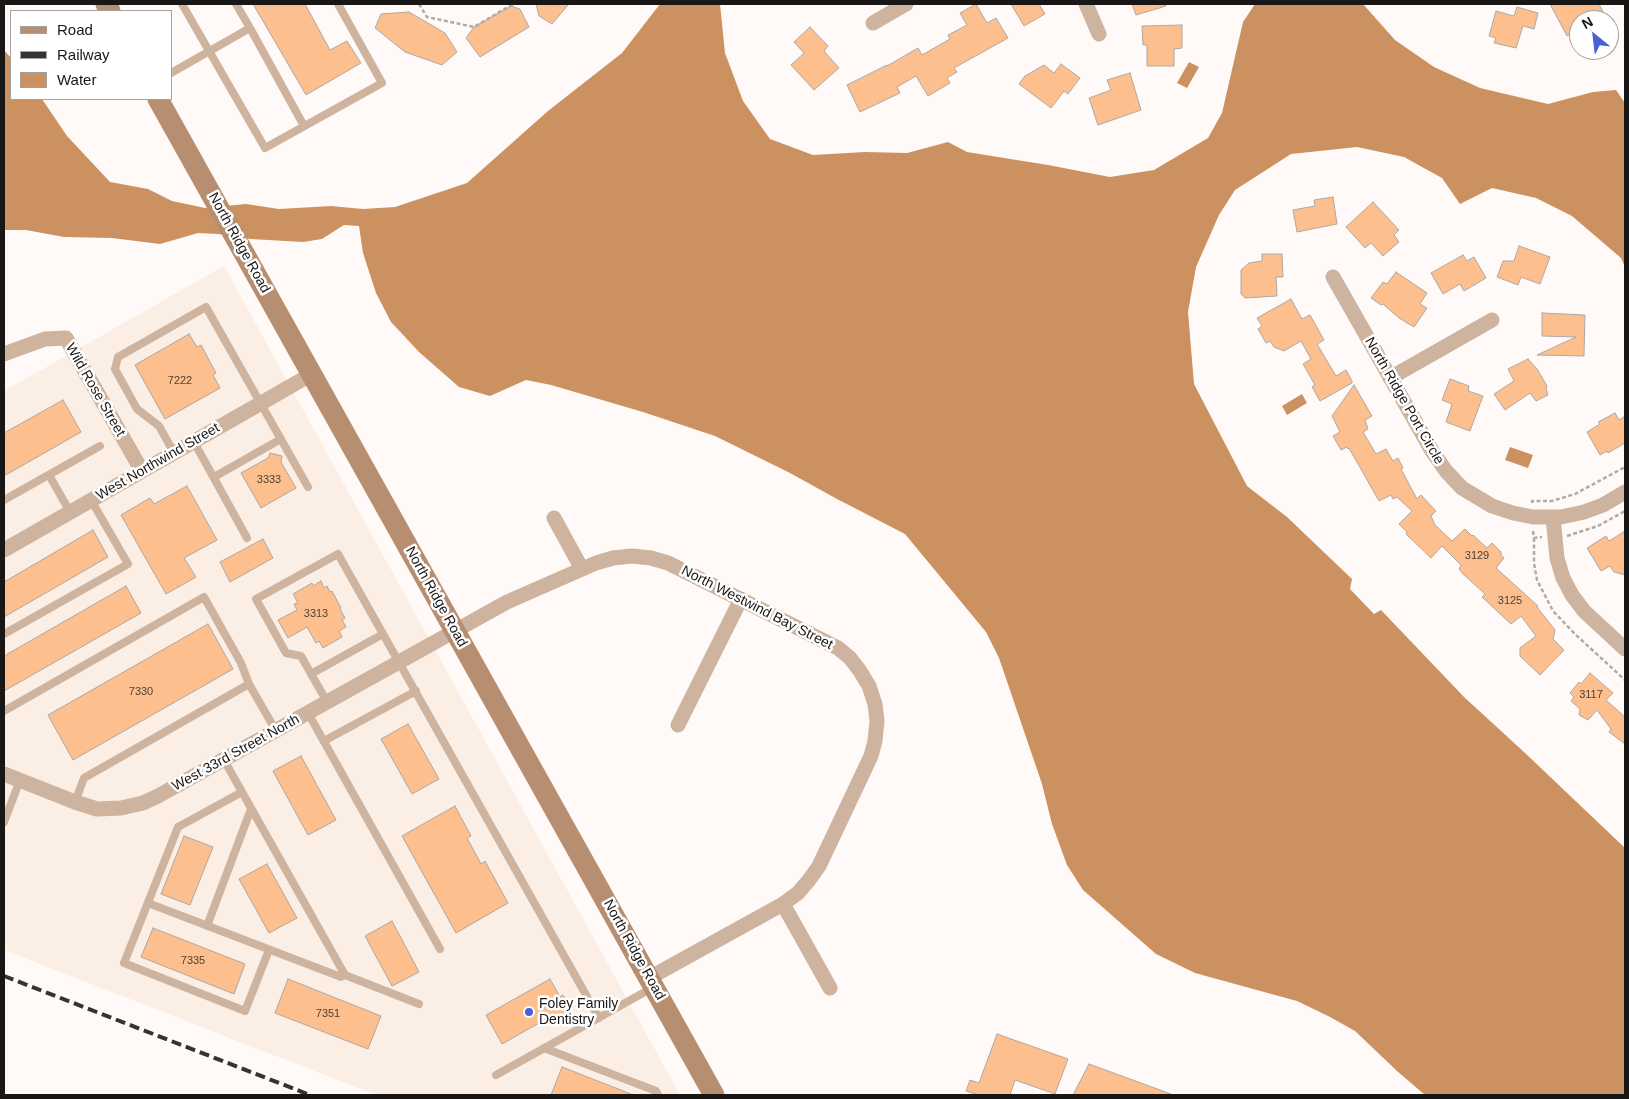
<!DOCTYPE html>
<style>
body{margin:0}
#map{position:relative;width:1629px;height:1099px;overflow:hidden;background:#fffaf7;font-family:Helvetica,sans-serif}
canvas{display:block}
.frame{position:absolute;inset:0;border:5px solid #191715;pointer-events:none}
.legend{position:absolute;left:10px;top:10px;width:162px;height:90px;box-sizing:border-box;background:#fff;border:1px solid #a3a2a1;margin:0;padding:6px 9px;list-style:none;font-size:15px;color:#191715}
.legend li{display:flex;align-items:center;gap:10px;height:25px}
.legend b{width:25px;border:1px solid #a3a2a1}
.north{position:absolute;left:1569px;top:10px;width:50px;height:50px;box-sizing:border-box;background:#fff;border:1px solid #a3a2a1;border-radius:50%;rotate:331deg;font-size:14px;font-weight:700;line-height:20px;text-align:center;color:#191715}
.north::after{content:'';display:block;margin:auto;width:18px;height:22px;background:#4760d4;clip-path:polygon(50% 0,100% 100%,50% 72%,0 100%)}
</style>
<div id="map">
<canvas width="1629" height="1099"></canvas>
<div class="frame"></div>
<ul class="legend">
<li><b style="height:6px;background:#b78f70"></b>Road</li>
<li><b style="height:6px;background:#363331"></b>Railway</li>
<li><b style="height:14px;background:#cb9160"></b>Water</li>
</ul>
<div class="north">N</div>
</div>
<script>
const ctx = document.querySelector('canvas').getContext('2d');
ctx.lineJoin = 'round';
function paint(path, color) {
  ctx.fillStyle = color;
  ctx.fill(path, 'evenodd');
}
function toPath(rows) {
  const path = new Path2D();
  for (const r of rows) {
    path.moveTo(r[0], r[1]);
    for (let i = 2; i < r.length; i += 2) path.lineTo(r[i], r[i + 1]);
  }
  return path;
}
function stroke(path, color, width, dash) {
  ctx.strokeStyle = color;
  ctx.lineWidth = width;
  ctx.lineCap = dash ? 'butt' : 'round';
  ctx.setLineDash(dash || []);
  ctx.stroke(path);
}
function label(font, color, halo, rows, align = 'center') {
  ctx.font = font + ' Helvetica,sans-serif';
  ctx.lineWidth = 5;
  ctx.setLineDash([]);
  ctx.textBaseline = 'middle';
  ctx.strokeStyle = halo;
  ctx.fillStyle = color;
  for (const [text, x, y, turn = 0] of rows) {
    ctx.save();
    ctx.translate(x, y);
    ctx.rotate((+turn || 0) * Math.PI / 180);
    ctx.textAlign = isNaN(turn) ? turn : align;
    if (halo) ctx.strokeText(text, 0, 0);
    ctx.fillText(text, 0, 0);
    ctx.restore();
  }
}
paint(toPath([
 [224,266,680,1095,376,1095,4,950,4,391]
]), '#fbeee5');
paint(toPath([
 [660,4,720,4,725,53,743,101,770,139,813,155,865,152,907,153,948,142,967,152,1048,165,1110,177,1154,170,1208,138,1222,113,1243,22,1255,4,1363,4,1395,40,1434,67,1480,88,1548,104,1593,92,1616,90,1625,103,1625,267,1621,258,1572,216,1536,198,1492,188,1460,204,1442,178,1404,157,1357,147,1291,154,1235,190,1219,215,1196,267,1188,312,1194,384,1247,486,1287,517,1352,579,1350,589,1374,614,1381,610,1464,697,1524,752,1625,848,1625,1095,1425,1095,1397,1071,1355,1031,1330,1017,1297,1001,1195,973,1156,954,1083,890,1067,865,1052,824,1042,784,999,658,986,632,905,534,837,499,790,473,715,436,643,412,551,385,526,380,490,396,459,387,419,352,391,322,376,293,363,253,359,226,344,225,322,239,303,242,251,239,218,234,198,233,160,244,112,238,64,237,26,230,4,230,4,50,11,58,11,99,42,99,67,136,110,182,148,189,172,201,205,208,246,204,279,209,331,206,363,209,395,207,467,183,548,111,622,53],
 [1189,62,1199,67,1187,88,1177,83],
 [1302,394,1307,403,1287,415,1282,406],
 [1510,447,1533,455,1528,468,1505,460]
]), '#cb9160');
const building = toPath([
 [253,4,305,4,330,50,347,41,361,63,306,95,253,4],
 [536,4,569,4,552,24,539,16,536,4],
 [976,4,987,23,996,18,1008,38,954,68,957,72,947,78,950,83,928,96,916,76,897,87,900,93,860,112,847,85,887,65,887,66,918,48,922,55,950,39,948,35,967,25,960,13,976,4],
 [1011,4,1039,4,1045,14,1024,26,1011,4],
 [1132,4,1165,4,1166,6,1136,15,1132,4],
 [1550,4,1599,4,1604,14,1593,20,1579,20,1579,29,1567,36,1550,4],
 [511,6,520,9,529,27,480,57,466,38,474,27,511,6],
 [1517,7,1538,13,1534,29,1523,26,1516,48,1494,43,1496,38,1489,36,1496,11,1514,16,1517,7],
 [409,12,445,33,457,52,442,65,405,52,375,28,381,14,409,12],
 [1182,25,1182,48,1174,49,1174,66,1147,66,1147,45,1143,45,1142,26,1182,25],
 [810,27,828,46,824,51,839,68,814,90,791,65,804,53,794,42,810,27],
 [1061,64,1080,78,1068,94,1064,91,1051,108,1019,84,1025,76,1044,65,1054,73,1061,64],
 [1130,73,1141,110,1098,125,1089,98,1111,90,1107,80,1130,73],
 [1333,197,1337,224,1297,232,1293,210,1315,206,1314,200,1333,197],
 [1373,202,1399,230,1394,235,1399,242,1383,256,1371,243,1365,248,1346,227,1373,202],
 [1519,246,1550,257,1540,284,1521,277,1518,285,1497,277,1503,261,1514,261,1519,246],
 [1262,254,1282,254,1283,277,1276,277,1277,296,1245,298,1241,294,1241,270,1249,263,1262,261,1262,254],
 [1463,255,1467,261,1474,257,1486,278,1464,291,1460,284,1443,294,1431,273,1463,255],
 [1396,272,1427,293,1420,304,1427,308,1414,327,1399,318,1383,304,1381,305,1371,298,1383,282,1387,284,1396,272],
 [1291,299,1302,319,1310,315,1324,340,1317,344,1336,376,1346,370,1352,381,1352,383,1320,401,1312,387,1315,385,1303,364,1311,359,1301,341,1284,351,1274,347,1270,341,1266,343,1258,329,1262,326,1257,318,1291,299],
 [1542,313,1585,315,1584,356,1537,355,1576,337,1542,336,1542,313],
 [189,334,197,347,201,345,216,373,213,375,220,388,165,419,135,365,189,334],
 [1528,359,1537,369,1547,386,1546,388,1548,395,1536,401,1530,393,1505,410,1494,394,1514,381,1508,369,1528,359],
 [1450,379,1469,386,1468,391,1483,396,1470,431,1446,422,1452,404,1442,400,1450,379],
 [1354,385,1372,416,1365,420,1368,429,1363,432,1376,454,1386,449,1393,461,1398,458,1403,468,1401,469,1417,499,1421,495,1436,511,1431,516,1435,525,1452,541,1465,529,1472,536,1473,535,1487,548,1492,543,1501,552,1501,555,1504,558,1496,568,1538,606,1537,607,1555,630,1553,639,1564,650,1540,675,1520,656,1520,648,1536,636,1521,616,1511,624,1482,597,1485,594,1462,573,1459,569,1461,565,1442,546,1431,558,1406,534,1407,532,1399,524,1412,511,1397,497,1393,499,1391,495,1379,501,1349,448,1348,449,1347,447,1341,450,1333,436,1340,432,1332,416,1354,385],
 [63,400,81,432,4,476,4,433,63,400],
 [1615,413,1619,420,1625,416,1625,443,1608,453,1607,451,1600,455,1587,432,1600,424,1598,422,1615,413],
 [270,453,282,456,281,462,296,488,261,508,241,473,268,458,270,453],
 [187,486,217,540,184,558,196,577,166,594,121,515,150,498,154,504,187,486],
 [93,530,108,557,4,617,4,582,93,530],
 [1625,531,1625,575,1614,572,1610,566,1601,571,1587,548,1606,536,1609,541,1625,531],
 [263,539,273,558,230,582,220,562,263,539],
 [321,581,324,588,327,586,330,592,332,591,341,608,340,609,345,618,342,620,346,627,339,631,342,637,323,648,319,641,316,643,307,627,288,638,278,620,297,610,294,604,298,603,293,594,312,583,313,586,321,581],
 [126,586,141,613,4,691,4,656,126,586],
 [208,624,233,669,73,760,48,715,208,624],
 [1590,673,1613,693,1606,700,1625,717,1625,744,1609,732,1611,729,1597,710,1588,720,1579,715,1580,709,1571,701,1574,697,1570,693,1579,682,1581,684,1590,673],
 [408,724,439,779,412,794,381,739,408,724],
 [301,756,336,820,308,835,273,771,301,756],
 [455,806,471,836,467,838,481,864,485,861,508,903,456,933,402,836,455,806],
 [184,836,213,847,190,905,161,894,184,836],
 [267,864,297,918,269,933,239,879,267,864],
 [392,921,419,972,392,986,365,936,392,921],
 [153,928,245,964,234,994,141,957,153,928],
 [288,979,381,1016,368,1049,275,1013,288,979],
 [550,979,560,997,563,995,571,1010,557,1018,555,1014,502,1044,486,1015,550,979],
 [997,1034,1068,1059,1055,1094,1015,1080,1010,1095,979,1095,966,1091,970,1080,979,1083,997,1034],
 [1089,1064,1171,1094,1171,1095,1073,1095,1089,1064],
 [562,1067,631,1094,631,1095,551,1095,562,1067]
]);
paint(building, '#fcbf8d');
stroke(building, '#ada8a4', 1);
stroke(toPath([
 [419,4,427,17,474,27,513,4],
 [1532,503,1532,501,1552,501,1575,494,1625,467],
 [1533,531,1534,538,1542,537],
 [1567,536,1598,526,1625,511],
 [1534,538,1534,563,1537,580,1553,611,1576,635,1625,680]
]), '#aeaba8', 2.5, [4, 2.5]);
stroke(toPath([
 [182,4,265,148,382,83,338,4],
 [250,28,304,126],
 [171,73,250,28,236,4],
 [194,442,247,538],
 [174,453,159,426,137,409,115,369,118,357,206,307,308,487],
 [49,475,70,512],
 [214,477,281,439],
 [4,500,100,446],
 [4,634,128,564,91,500],
 [311,674,383,634],
 [327,702,301,656,286,653,256,599,338,554,599,1018],
 [4,711,204,597,241,663,249,684,276,731],
 [308,713,440,949],
 [324,741,416,691],
 [224,760,345,975],
 [242,792,178,827,124,963,245,1011,269,950],
 [75,802,84,778,249,684],
 [4,822,20,780],
 [148,903,341,977,345,975,419,1004],
 [207,926,251,809],
 [544,1048,656,1091,658,1095],
 [496,1075,652,988]
]), '#ceb39e', 8);
stroke(toPath([
 [1086,4,1099,34],
 [873,23,906,4],
 [1333,277,1432,451,1446,471,1462,488,1492,506,1513,513,1533,517,1561,517,1584,512,1603,505,1625,492],
 [4,354,45,339,66,338,142,471],
 [1390,378,1492,320],
 [1553,517,1557,558,1563,578,1572,595,1584,611,1625,649],
 [554,518,582,569],
 [4,550,312,374],
 [678,725,741,599],
 [4,774,75,802,97,809,121,808,143,803,158,796,507,602,596,563,613,558,632,556,651,558,668,563,838,648,850,658,860,671,869,686,875,704,877,721,875,741,871,756,819,866,809,880,798,893,783,904,649,978],
 [783,904,830,988]
]), '#ceb39e', 15);
stroke(toPath([
 [106,4,110,11],
 [158,99,714,1095]
]), '#b78f70', 21);
stroke(toPath([
 [4,976,310,1095]
]), '#363331', 4, [10, 5]);
for (const [x, y, r, color] of [
 [529,1012,5,"#4760d4"]
]) {
  const dot = new Path2D();
  dot.arc(x, y, r, 0, 2 * Math.PI);
  ctx.fillStyle = color;
  ctx.fill(dot);
  stroke(dot, '#fff', 2);
}
label('11px', '#524133', null, [
 ["7222",180,381],
 ["3333",269,480],
 ["3129",1477,556],
 ["3125",1510,601],
 ["3313",316,614],
 ["7330",141,692],
 ["3117",1591,695],
 ["7335",193,961],
 ["7351",328,1014]
]);
label('14px', '#191715', '#fff', [
 ["North Ridge Road",239,243,61],
 ["Wild Rose Street",95,390,60],
 ["North Ridge Port Circle",1404,401,60],
 ["West Northwind Street",158,462,-30],
 ["North Ridge Road",436,597,61],
 ["North Westwind Bay Street",757,608,27],
 ["West 33rd Street North",236,753,-29],
 ["North Ridge Road",634,950,61]
]);
label('14px', '#191715', '#fff', [
 ["Foley Family",539,1004],
 ["Dentistry",539,1020]
], 'left');
</script>
